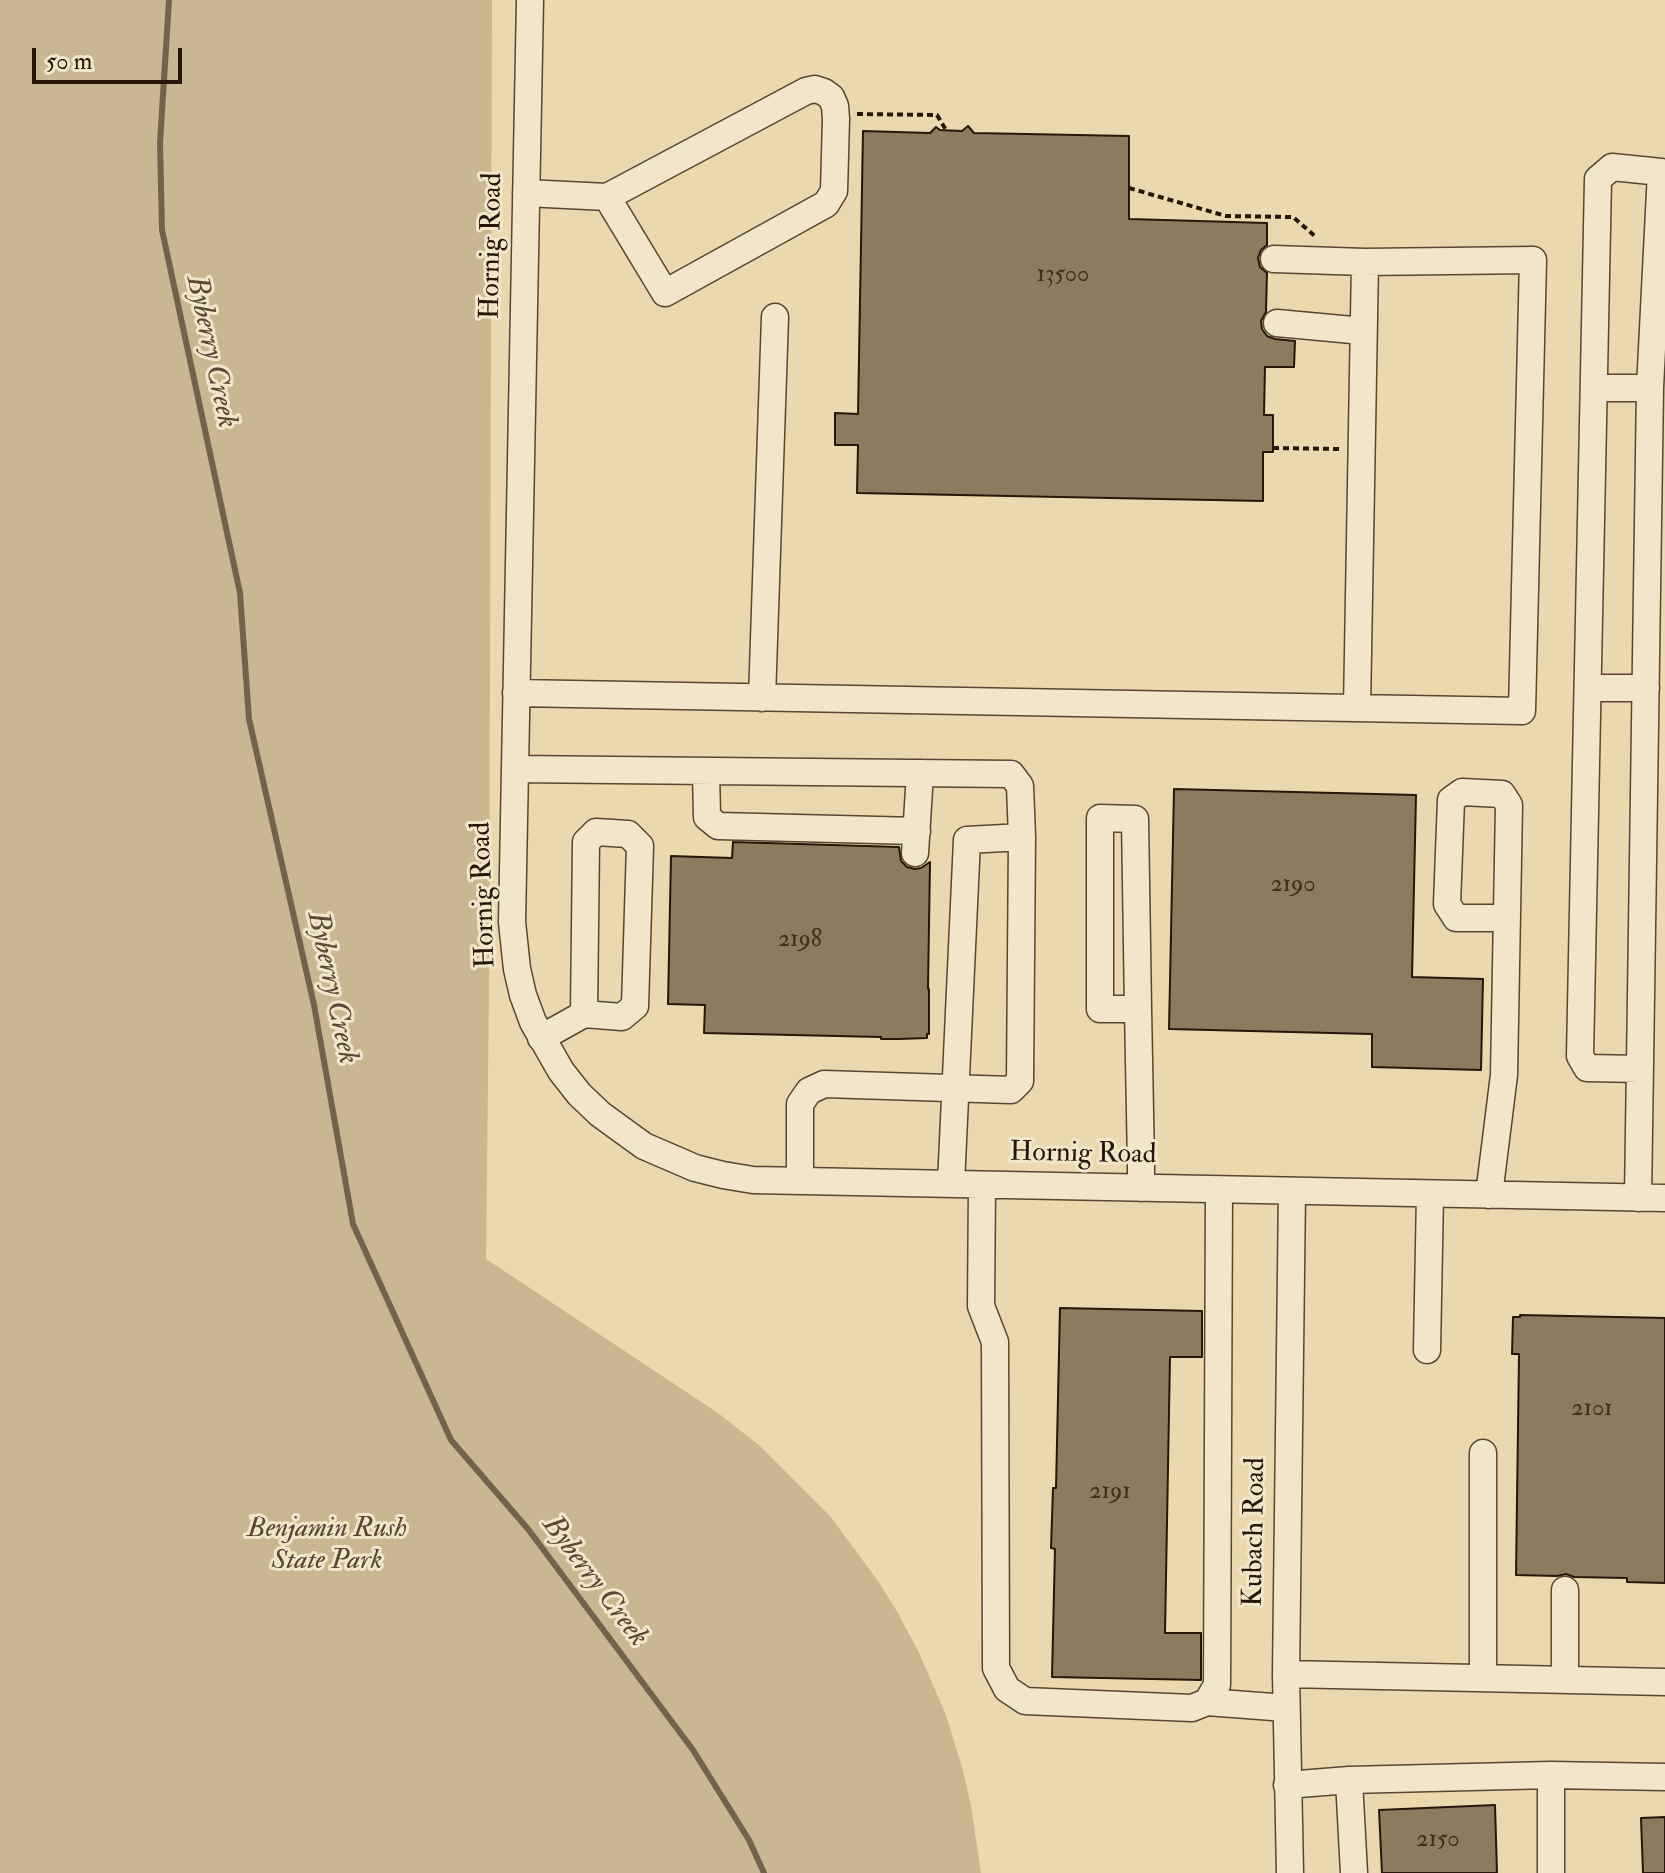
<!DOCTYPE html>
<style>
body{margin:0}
#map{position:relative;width:1665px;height:1873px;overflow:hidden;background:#ead8ae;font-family:"IM FELL Double Pica",serif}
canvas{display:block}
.scale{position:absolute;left:32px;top:48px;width:150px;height:36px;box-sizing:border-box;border:4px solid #27160a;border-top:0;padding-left:10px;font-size:24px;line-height:28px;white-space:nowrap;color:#27160a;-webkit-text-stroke:6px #f1e6ca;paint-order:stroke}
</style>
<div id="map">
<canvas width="1665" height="1873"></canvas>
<div class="scale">50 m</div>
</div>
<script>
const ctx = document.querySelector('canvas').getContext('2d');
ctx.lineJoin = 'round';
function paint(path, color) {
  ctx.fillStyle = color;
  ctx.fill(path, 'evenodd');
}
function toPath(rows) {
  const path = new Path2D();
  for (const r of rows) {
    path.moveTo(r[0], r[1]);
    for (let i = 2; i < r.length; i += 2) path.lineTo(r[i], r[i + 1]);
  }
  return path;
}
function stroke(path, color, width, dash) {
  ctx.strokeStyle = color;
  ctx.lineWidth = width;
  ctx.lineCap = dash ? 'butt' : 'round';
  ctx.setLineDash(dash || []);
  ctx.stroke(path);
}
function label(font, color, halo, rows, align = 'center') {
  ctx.font = font + ' "IM FELL Double Pica",serif';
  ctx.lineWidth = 6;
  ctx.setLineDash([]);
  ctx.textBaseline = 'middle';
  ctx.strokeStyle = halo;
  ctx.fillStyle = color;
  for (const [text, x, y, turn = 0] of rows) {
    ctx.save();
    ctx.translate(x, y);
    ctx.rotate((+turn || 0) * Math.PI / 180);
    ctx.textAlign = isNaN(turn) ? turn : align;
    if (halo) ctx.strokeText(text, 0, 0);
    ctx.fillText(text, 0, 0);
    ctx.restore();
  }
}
paint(toPath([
 [0,0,492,0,489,990,486,1259,718,1413,760,1446,830,1516,878,1581,898,1613,919,1653,946,1715,963,1771,971,1806,981,1873,0,1873]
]), '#c9b792');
stroke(toPath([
 [169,0,160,143,162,230,240,593,249,719,314,1005,353,1224,451,1440,528,1529,693,1750,749,1840,764,1873]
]), '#74634b', 6);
const building = toPath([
 [968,126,974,133,1129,136,1129,219,1267,223,1267,245,1261,250,1258,258,1260,267,1267,273,1266,312,1261,321,1262,329,1267,336,1275,339,1295,341,1294,367,1265,367,1264,415,1273,415,1273,452,1263,452,1263,501,857,493,858,445,835,445,835,413,858,414,863,131,930,133,936,127,940,130,962,131,968,126],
 [1174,789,1416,795,1412,977,1483,979,1481,1070,1372,1067,1372,1034,1169,1029,1174,789],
 [733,842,899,847,901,861,907,867,915,869,921,868,930,862,928,989,929,989,929,1034,927,1034,927,1038,899,1039,881,1039,881,1037,704,1033,705,1005,668,1004,671,856,732,858,733,842],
 [1060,1308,1202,1311,1202,1357,1170,1357,1165,1633,1201,1633,1201,1680,1052,1677,1055,1549,1051,1548,1053,1488,1056,1488,1060,1308],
 [1520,1315,1665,1318,1665,1583,1627,1582,1627,1578,1574,1577,1566,1574,1557,1576,1516,1575,1519,1354,1512,1354,1513,1317,1520,1317,1520,1315],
 [1495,1805,1497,1873,1382,1873,1379,1810,1495,1805],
 [1665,1817,1665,1873,1643,1873,1641,1818,1665,1817]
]);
paint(building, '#8c7b5f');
stroke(building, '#27160a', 2);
const minor = toPath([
 [530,0,512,922,517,969,523,995,533,1022,561,1071,579,1094,600,1114,644,1146,695,1168,723,1175,753,1180,1665,1198],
 [526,193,607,197,806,91,815,89,824,92,831,97,835,106,836,119,834,191,826,204,665,293,607,197],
 [1274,259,1365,262],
 [1277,323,1363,331],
 [1594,388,1650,388],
 [1588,688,1646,688],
 [516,693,1522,711,1533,260,1365,262,1357,708],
 [762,698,775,317],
 [515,769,1011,774,1020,786,1022,837,967,840,951,1184],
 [706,771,707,817,718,826,917,831],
 [915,853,920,773],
 [1138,1009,1100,1009,1100,818,1135,819,1138,1009,1141,1164,1141,1188],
 [541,1038,584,1014,586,842,596,832,628,834,640,846,635,1006,622,1017,584,1014],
 [800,1181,800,1104,809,1091,824,1084,1011,1090,1020,1081,1022,837],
 [982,1185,981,1306,995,1342,996,1668,1007,1689,1025,1701,1192,1708,1207,1702,1217,1685,1219,1190],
 [1489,1195,1504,1075,1509,805,1502,794,1462,792,1451,800,1447,904,1456,918,1507,918],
 [1638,1198,1650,388,1661,172,1612,167,1598,179,1580,1056,1587,1068,1640,1069],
 [1427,1350,1430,1194],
 [1483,1453,1483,1678],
 [1286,1674,1665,1682],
 [1565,1680,1565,1590],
 [1207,1702,1286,1708],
 [1349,1780,1354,1873],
 [1287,1785,1349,1780,1551,1775,1665,1777],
 [1290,1873,1286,1674,1292,1191],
 [1551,1873,1551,1775]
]);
stroke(minor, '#584633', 29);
stroke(toPath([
 [857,114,937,115,946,130],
 [1129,188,1226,216,1293,217,1316,237],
 [1273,448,1339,449]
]), '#27160a', 4, [6, 4]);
stroke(minor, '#f1e6ca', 26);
label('24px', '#402f1f', null, [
 ["13500",1063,276],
 ["2190",1293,886],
 ["2198",800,941],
 ["2101",1592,1410],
 ["2191",1110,1493],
 ["2150",1438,1841]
]);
label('28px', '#27160a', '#f1e6ca', [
 ["Hornig Road",493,246,-89],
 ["Hornig Road",485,895,-92],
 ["Hornig Road",1083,1155,1],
 ["Kubach Road",1256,1532,-89]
]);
label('italic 28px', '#584633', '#f1e6ca', [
 ["Benjamin Rush",327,1530],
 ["State Park",327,1562]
]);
label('italic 30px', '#5b4935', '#f1e6ca', [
 ["Byberry Creek",210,352,78],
 ["Byberry Creek",331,988,78],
 ["Byberry Creek",594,1582,53]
]);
</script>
